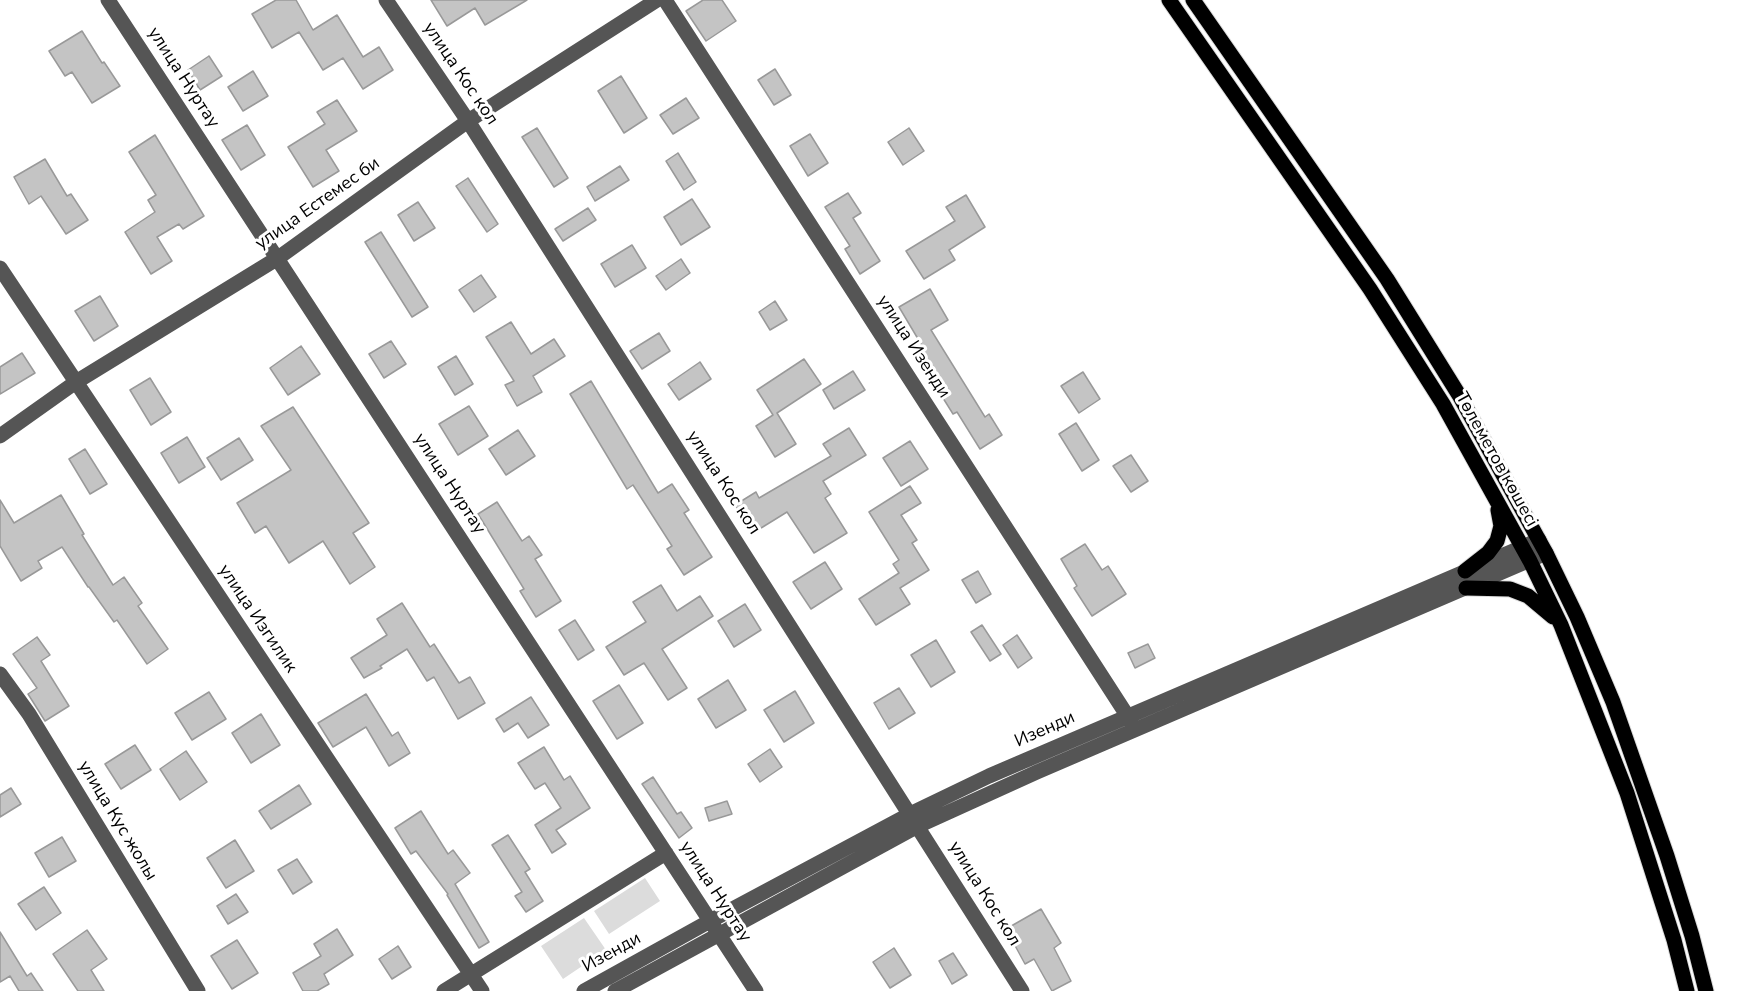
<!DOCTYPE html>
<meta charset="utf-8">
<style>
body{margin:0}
canvas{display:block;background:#fff}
</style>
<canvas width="1751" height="991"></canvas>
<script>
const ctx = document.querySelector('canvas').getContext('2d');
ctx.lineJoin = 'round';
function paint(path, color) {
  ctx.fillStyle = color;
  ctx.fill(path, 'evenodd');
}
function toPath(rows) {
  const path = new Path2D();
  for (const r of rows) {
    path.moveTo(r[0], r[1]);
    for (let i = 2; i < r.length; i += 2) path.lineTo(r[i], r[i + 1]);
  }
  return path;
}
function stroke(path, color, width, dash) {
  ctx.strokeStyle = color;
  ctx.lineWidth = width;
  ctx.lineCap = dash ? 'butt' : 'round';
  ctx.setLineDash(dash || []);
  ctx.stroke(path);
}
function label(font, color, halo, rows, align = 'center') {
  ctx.font = font + ' "Nunito Sans",sans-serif';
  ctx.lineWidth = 6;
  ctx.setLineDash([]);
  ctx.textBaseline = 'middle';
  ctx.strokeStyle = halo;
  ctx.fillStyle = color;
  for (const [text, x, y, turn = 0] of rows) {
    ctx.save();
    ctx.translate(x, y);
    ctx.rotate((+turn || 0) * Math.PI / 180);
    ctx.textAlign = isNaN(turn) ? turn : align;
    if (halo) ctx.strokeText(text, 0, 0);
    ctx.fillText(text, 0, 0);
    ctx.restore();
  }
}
paint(toPath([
 [645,878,660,901,609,934,594,911],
 [584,918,606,950,563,979,541,946]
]), '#dcdcdc');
const building = toPath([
 [276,0,296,0,313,30,337,15,363,57,379,47,393,70,363,89,343,58,323,70,299,32,272,48,252,14,276,0],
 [431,0,527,0,485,25,475,8,447,26,431,0],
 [703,0,722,0,736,21,706,41,686,11,703,0],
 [82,31,102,63,104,62,120,86,92,103,72,72,65,76,49,51,82,31],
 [209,56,222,76,200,90,188,70,209,56],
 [775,69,791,95,774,105,758,80,775,69],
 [253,71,268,96,243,111,228,87,253,71],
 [621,76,647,118,624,133,598,91,621,76],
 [686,98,699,118,673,134,660,115,686,98],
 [337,100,357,131,326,150,339,171,313,187,288,147,325,124,317,112,337,100],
 [247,125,265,155,241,170,222,140,247,125],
 [537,128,568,178,554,187,522,137,537,128],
 [909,128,924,151,903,165,888,142,909,128],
 [810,134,828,163,808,176,790,146,810,134],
 [155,135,204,216,183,229,179,224,157,237,172,261,151,274,125,232,155,212,148,200,156,195,129,152,155,135],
 [678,153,696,182,684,190,666,161,678,153],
 [45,159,67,196,71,194,88,220,66,234,41,196,29,204,14,177,45,159],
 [620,166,629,180,595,201,587,187,620,166],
 [468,178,498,224,487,232,456,186,468,178],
 [848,193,861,213,853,218,880,261,860,274,845,249,850,246,825,207,848,193],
 [966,195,985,227,949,250,955,260,924,279,906,251,955,221,946,207,966,195],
 [692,199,710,227,681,245,664,217,692,199],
 [418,202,435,228,414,241,398,215,418,202],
 [588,208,596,220,563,241,555,229,588,208],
 [381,232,428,307,412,317,365,242,381,232],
 [632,245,646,268,615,287,601,264,632,245],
 [681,259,690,273,666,290,656,276,681,259],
 [481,275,496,297,474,312,459,290,481,275],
 [930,289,948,320,931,330,985,417,989,414,1002,435,980,449,957,412,953,414,938,390,941,388,919,352,924,349,899,307,930,289],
 [100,296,118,326,94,341,75,311,100,296],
 [775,301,787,320,770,330,759,312,775,301],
 [511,322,531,354,554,339,565,356,533,376,542,392,517,406,505,385,514,381,486,337,511,322],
 [659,333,670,351,642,369,630,351,659,333],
 [391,341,406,364,384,378,369,354,391,341],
 [301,346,320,374,288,395,270,368,301,346],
 [22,353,35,373,0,394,0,367,22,353],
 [456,356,473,384,455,395,438,367,456,356],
 [804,359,821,384,777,413,796,444,775,457,756,426,773,415,757,390,804,359],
 [700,362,711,379,679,400,668,384,700,362],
 [853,371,865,390,834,409,823,390,853,371],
 [1083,372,1100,399,1079,413,1061,386,1083,372],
 [150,378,171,412,151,425,130,390,150,378],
 [591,381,658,493,672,484,689,510,684,513,712,557,684,575,667,549,672,546,633,485,627,489,570,394,591,381],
 [469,406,488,436,458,455,439,424,469,406],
 [293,407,369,523,353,533,375,567,350,584,323,541,289,563,266,526,255,533,237,503,291,470,261,426,293,407],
 [1076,423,1099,460,1082,471,1059,434,1076,423],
 [849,428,866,455,823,481,831,494,825,498,847,533,814,553,787,512,753,533,735,505,756,492,759,498,831,456,823,444,849,428],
 [518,430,535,456,506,475,489,449,518,430],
 [187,437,205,467,179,483,161,453,187,437],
 [239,438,253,460,221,480,207,458,239,438],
 [910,441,928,469,901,486,883,458,910,441],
 [85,449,107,484,90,494,69,459,85,449],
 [1131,455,1148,481,1131,492,1113,466,1131,455],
 [910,486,921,503,901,515,917,540,912,543,929,570,900,588,910,604,876,625,859,599,899,573,893,564,899,560,869,512,910,486],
 [61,495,84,534,82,535,113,585,124,577,142,603,138,606,168,649,147,664,117,620,114,622,89,587,88,587,62,547,38,561,42,568,21,581,0,546,0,500,14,523,61,495],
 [497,502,522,541,529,536,542,555,535,559,561,601,536,617,520,591,524,589,478,514,497,502],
 [1085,544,1102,570,1108,566,1126,594,1092,616,1074,588,1077,586,1061,559,1085,544],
 [825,562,842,589,811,609,793,582,825,562],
 [978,571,991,594,976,603,962,580,978,571],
 [661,585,677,611,700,596,713,616,662,649,687,688,668,700,644,663,624,675,606,647,646,622,633,602,661,585],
 [402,603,430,647,434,644,459,683,470,677,485,703,458,719,434,677,427,681,407,649,380,666,382,668,364,678,351,658,387,635,377,619,402,603],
 [745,604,761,630,734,647,718,621,745,604],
 [575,620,594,650,578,660,559,630,575,620],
 [982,625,1001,654,990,661,971,632,982,625],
 [1017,635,1032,658,1018,668,1003,645,1017,635],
 [37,637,50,655,41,661,69,706,45,721,28,694,37,688,13,654,37,637],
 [936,640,955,672,931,687,911,655,936,640],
 [1148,644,1155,658,1135,668,1128,653,1148,644],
 [728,680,746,710,716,728,698,699,728,680],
 [619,685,643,723,617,739,593,701,619,685],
 [899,688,915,713,889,729,874,703,899,688],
 [795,691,814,723,784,742,764,710,795,691],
 [209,692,226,719,192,740,175,713,209,692],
 [366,694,392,736,398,732,410,753,389,766,366,727,333,747,318,723,366,694],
 [531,697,549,725,528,738,518,723,504,732,496,719,531,697],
 [261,714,280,745,251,763,232,733,261,714],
 [135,745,151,770,121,789,105,764,135,745],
 [544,747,564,780,570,776,590,808,556,830,566,844,552,853,535,825,561,808,545,783,535,789,518,763,544,747],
 [770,749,782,767,760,782,748,764,770,749],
 [186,751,207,782,180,800,160,769,186,751],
 [653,777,677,814,681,812,692,828,679,838,642,784,653,777],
 [299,785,311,804,271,829,259,811,299,785],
 [11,788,21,804,0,817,0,795,11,788],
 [727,801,732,814,709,821,705,808,727,801],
 [421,811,448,854,453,850,470,873,455,884,489,942,479,948,447,895,448,894,416,851,411,854,395,828,421,811],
 [508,835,530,869,525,872,543,901,526,912,515,896,522,892,492,845,508,835],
 [62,837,76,861,49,877,35,853,62,837],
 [235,840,254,871,226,888,207,858,235,840],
 [297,859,312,882,293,894,278,870,297,859],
 [44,887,61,913,36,930,18,904,44,887],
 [236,894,248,912,228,924,217,906,236,894],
 [1041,909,1061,943,1054,948,1071,981,1052,991,1034,959,1025,964,1006,929,1041,909],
 [337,929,353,955,324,974,329,984,317,991,303,991,293,973,321,956,314,944,337,929],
 [87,930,107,959,91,970,104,991,78,991,53,954,87,930],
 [0,932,27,976,31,973,43,991,19,991,10,976,0,982,0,932],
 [237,940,258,973,232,989,211,956,237,940],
 [398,946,411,967,392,979,379,959,398,946],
 [894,948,911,975,890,988,873,962,894,948],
 [953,953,967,975,952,984,939,961,953,953]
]);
paint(building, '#c4c4c4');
stroke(building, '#999', 1.5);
const major = toPath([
 [1169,0,1370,289,1443,404,1530,561,1561,625,1627,793,1674,940,1687,991],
 [1193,0,1387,279,1459,395,1546,553,1577,617,1613,702,1667,856,1692,936,1706,991],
 [1465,571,1488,553,1497,541,1501,526,1498,510],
 [1466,588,1510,589,1528,596,1553,617]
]);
stroke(major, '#dbdbdb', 17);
stroke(toPath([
 [108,0,756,991],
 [386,0,468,121,1022,991],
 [665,0,1132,723],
 [0,268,482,991],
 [0,436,76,382,278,258,468,121,657,0],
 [0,674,29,714,198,991],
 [444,991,666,853],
 [584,991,710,921,910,814,989,776,1539,540],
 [615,991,918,826,1037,772,1546,553]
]), '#555', 15);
stroke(major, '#000', 15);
label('18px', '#000', '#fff', [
 ["улица Кос кол",460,74,56],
 ["улица Нуртау",183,78,57],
 ["улица Естемес би",318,204,-35],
 ["улица Изенди",913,347,57],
 ["Төлеметов көшесі",1496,460,61],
 ["улица Кос кол",723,483,57],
 ["улица Нуртау",449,484,57],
 ["улица Изгилик",257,619,56],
 ["Изенди",1045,730,-24],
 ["улица Кус жолы",117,821,59],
 ["улица Нуртау",715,892,57],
 ["улица Кос кол",984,894,58],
 ["Изенди",612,953,-29]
]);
</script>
